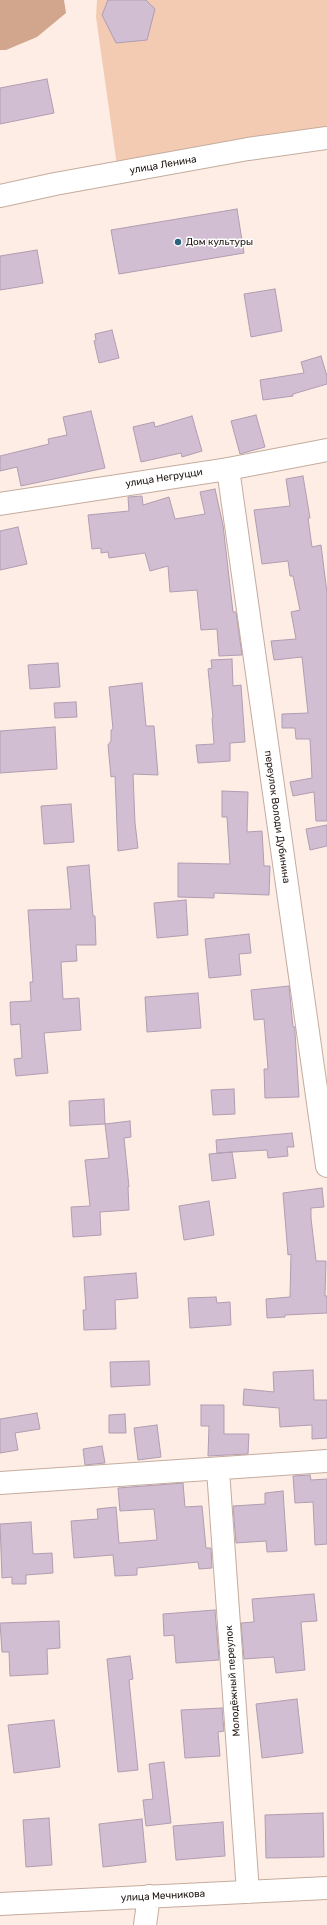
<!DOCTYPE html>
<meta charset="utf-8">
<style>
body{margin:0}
canvas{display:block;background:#fdede4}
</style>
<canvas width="327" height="1925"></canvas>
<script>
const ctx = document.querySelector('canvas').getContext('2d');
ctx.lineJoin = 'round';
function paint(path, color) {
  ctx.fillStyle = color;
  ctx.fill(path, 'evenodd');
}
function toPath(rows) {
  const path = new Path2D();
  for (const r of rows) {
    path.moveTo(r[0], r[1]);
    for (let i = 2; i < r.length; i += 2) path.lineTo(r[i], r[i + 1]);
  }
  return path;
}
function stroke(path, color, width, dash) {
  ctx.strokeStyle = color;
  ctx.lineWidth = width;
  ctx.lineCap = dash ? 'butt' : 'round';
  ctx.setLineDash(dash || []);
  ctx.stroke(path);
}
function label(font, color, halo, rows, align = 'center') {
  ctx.font = font + ' Rubik,sans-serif';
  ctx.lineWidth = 3;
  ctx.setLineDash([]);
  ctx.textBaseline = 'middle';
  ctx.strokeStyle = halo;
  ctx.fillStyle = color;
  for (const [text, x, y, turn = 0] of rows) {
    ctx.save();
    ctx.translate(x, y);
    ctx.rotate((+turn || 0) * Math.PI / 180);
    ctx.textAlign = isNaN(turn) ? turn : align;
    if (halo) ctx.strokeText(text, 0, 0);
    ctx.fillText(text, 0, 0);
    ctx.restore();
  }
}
paint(toPath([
 [97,0,327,0,327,135,118,173,96,17]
]), '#f3cbb3');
paint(toPath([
 [0,0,64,0,66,13,37,37,6,50,0,50]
]), '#d1a68c');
const building = toPath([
 [108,0,146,0,155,9,147,40,116,43,102,15,108,0],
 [47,79,54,113,0,124,0,88,47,79],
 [237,209,244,253,119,274,111,230,237,209],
 [37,250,43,283,0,290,0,256,37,250],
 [275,289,282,331,251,337,244,294,275,289],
 [112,330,119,358,99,363,94,341,96,340,95,334,112,330],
 [321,356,327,376,327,384,293,394,293,396,263,400,260,380,304,373,301,362,321,356],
 [91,411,105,468,21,486,17,467,0,471,0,456,49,444,48,439,67,435,63,417,91,411],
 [256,415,265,447,240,454,231,421,256,415],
 [192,416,202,451,182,457,181,453,141,462,133,427,154,422,155,427,192,416],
 [303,476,310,518,308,518,312,547,321,545,327,593,327,821,316,821,314,792,293,796,290,782,312,778,310,739,296,739,295,728,282,728,282,714,308,713,302,657,274,660,271,641,296,639,291,612,300,610,293,576,290,576,288,561,262,564,254,510,290,506,286,479,303,476],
 [215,489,223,525,233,612,236,612,242,655,219,656,217,629,201,630,197,590,170,592,168,566,150,571,145,553,109,558,108,552,101,553,101,548,92,549,88,515,129,511,128,497,142,496,143,505,169,497,175,519,205,514,200,492,215,489],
 [18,527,27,564,0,570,0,531,18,527],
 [232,659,233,686,241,685,245,742,230,743,230,761,198,763,196,745,214,744,212,718,213,718,208,669,212,668,211,660,232,659],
 [58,663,60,687,30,689,28,665,58,663],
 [142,683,146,726,154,726,158,775,133,774,135,823,138,848,118,851,115,776,111,777,108,745,111,741,111,730,113,729,109,687,142,683],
 [76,702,77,717,55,718,54,703,76,702],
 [55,727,57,769,0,773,0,731,55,727],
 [222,791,248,792,247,832,262,831,264,866,270,866,269,895,214,893,214,898,178,897,178,863,230,864,227,817,222,817,222,791],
 [71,804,74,842,44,844,41,806,71,804],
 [327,825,327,846,310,850,306,829,327,825],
 [89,865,93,916,95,916,96,945,76,945,77,961,61,962,63,999,79,998,81,1030,44,1033,48,1073,16,1076,14,1059,22,1058,20,1024,11,1025,10,1002,31,1001,30,982,33,982,28,910,71,909,67,867,89,865],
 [186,900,188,935,157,938,154,903,186,900],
 [249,934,251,953,239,954,241,975,209,978,205,939,249,934],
 [289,986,293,1027,295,1027,295,1033,299,1097,265,1098,264,1069,268,1069,264,1019,254,1020,251,990,289,986],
 [198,993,201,1028,147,1032,145,997,198,993],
 [234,1089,235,1114,213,1115,211,1090,234,1089],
 [104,1099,105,1124,70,1126,69,1101,104,1099],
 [130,1121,131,1137,124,1138,129,1187,128,1187,129,1210,100,1212,101,1235,73,1237,71,1207,90,1206,85,1160,109,1158,105,1124,130,1121],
 [292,1133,294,1147,287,1147,288,1156,268,1158,267,1150,217,1153,216,1140,292,1133],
 [232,1152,236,1178,212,1181,209,1154,232,1152],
 [322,1188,324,1207,311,1208,311,1218,316,1261,326,1261,325,1296,327,1296,327,1313,285,1315,285,1317,267,1318,266,1299,290,1297,291,1254,288,1255,283,1193,322,1188],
 [209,1201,214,1235,184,1240,179,1206,209,1201],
 [136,1273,138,1298,115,1300,116,1329,84,1330,83,1310,86,1310,84,1277,136,1273],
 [216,1297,217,1303,230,1302,231,1325,190,1328,188,1298,216,1297],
 [149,1361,150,1385,111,1387,110,1362,149,1361],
 [313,1370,314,1400,327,1400,327,1438,312,1439,312,1425,280,1427,279,1408,243,1405,244,1389,274,1392,273,1372,313,1370],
 [201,1405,224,1405,224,1434,249,1434,248,1454,208,1456,209,1426,201,1426,201,1405],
 [37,1413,40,1429,15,1433,18,1450,0,1453,0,1419,37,1413],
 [125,1414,126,1433,109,1433,109,1415,125,1414],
 [157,1425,161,1457,138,1460,134,1428,157,1425],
 [102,1446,105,1463,85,1465,83,1449,102,1446],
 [310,1475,311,1480,327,1479,327,1544,315,1545,313,1502,295,1503,293,1476,310,1475],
 [183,1483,185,1507,202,1506,206,1548,211,1548,212,1568,199,1569,198,1562,137,1568,137,1575,115,1576,113,1555,74,1558,71,1521,98,1519,97,1509,116,1507,119,1543,157,1540,154,1509,120,1511,118,1488,183,1483],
 [283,1491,287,1551,267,1552,266,1541,236,1543,233,1506,265,1504,265,1493,283,1491],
 [31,1522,33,1554,52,1553,53,1573,26,1575,26,1584,12,1584,12,1577,2,1578,0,1524,31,1522],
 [314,1594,317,1621,301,1622,305,1670,276,1673,274,1657,244,1659,241,1623,254,1622,252,1599,314,1594],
 [215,1610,219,1660,176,1663,174,1635,164,1636,163,1614,215,1610],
 [59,1621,60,1648,47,1649,48,1674,10,1676,9,1652,2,1652,0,1623,59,1621],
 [130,1656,133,1679,129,1680,138,1770,118,1772,107,1659,130,1656],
 [297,1699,303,1753,262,1758,256,1704,297,1699],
 [222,1708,224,1731,218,1732,220,1756,185,1758,181,1710,222,1708],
 [54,1720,60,1767,14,1773,8,1725,54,1720],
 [164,1762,171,1823,146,1826,143,1800,153,1799,149,1764,164,1762],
 [323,1813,324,1857,266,1858,265,1815,323,1813],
 [49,1818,52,1865,26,1867,23,1820,49,1818],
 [142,1819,146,1862,103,1867,99,1824,142,1819],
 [223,1822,225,1856,176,1860,173,1826,223,1822]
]);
paint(building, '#d1bed2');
stroke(building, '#b09db1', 1);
const minor = toPath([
 [0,196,55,184,248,149,327,138],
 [228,469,327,1166],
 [0,504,228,469,327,450],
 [218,1470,248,1892],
 [0,1483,327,1461],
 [0,1904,327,1888],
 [145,1925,149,1896]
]);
stroke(minor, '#c5ac9e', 24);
stroke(minor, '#fff', 22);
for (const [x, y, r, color] of [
 [178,242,4,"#2c637e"]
]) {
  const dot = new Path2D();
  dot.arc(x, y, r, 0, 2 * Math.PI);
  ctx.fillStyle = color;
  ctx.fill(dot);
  stroke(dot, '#fefefe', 1.5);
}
label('10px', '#1e1510', '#fefefe', [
 ["улица Ленина",163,165,-10],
 ["улица Негруцци",164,478,-9],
 ["переулок Володи Дубинина",277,817,82],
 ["Молодёжный переулок",233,1681,-94],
 ["улица Мечникова",163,1896,-3]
]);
label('10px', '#1e1510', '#fefefe', [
 ["Дом культуры",186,242]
], 'left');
</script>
